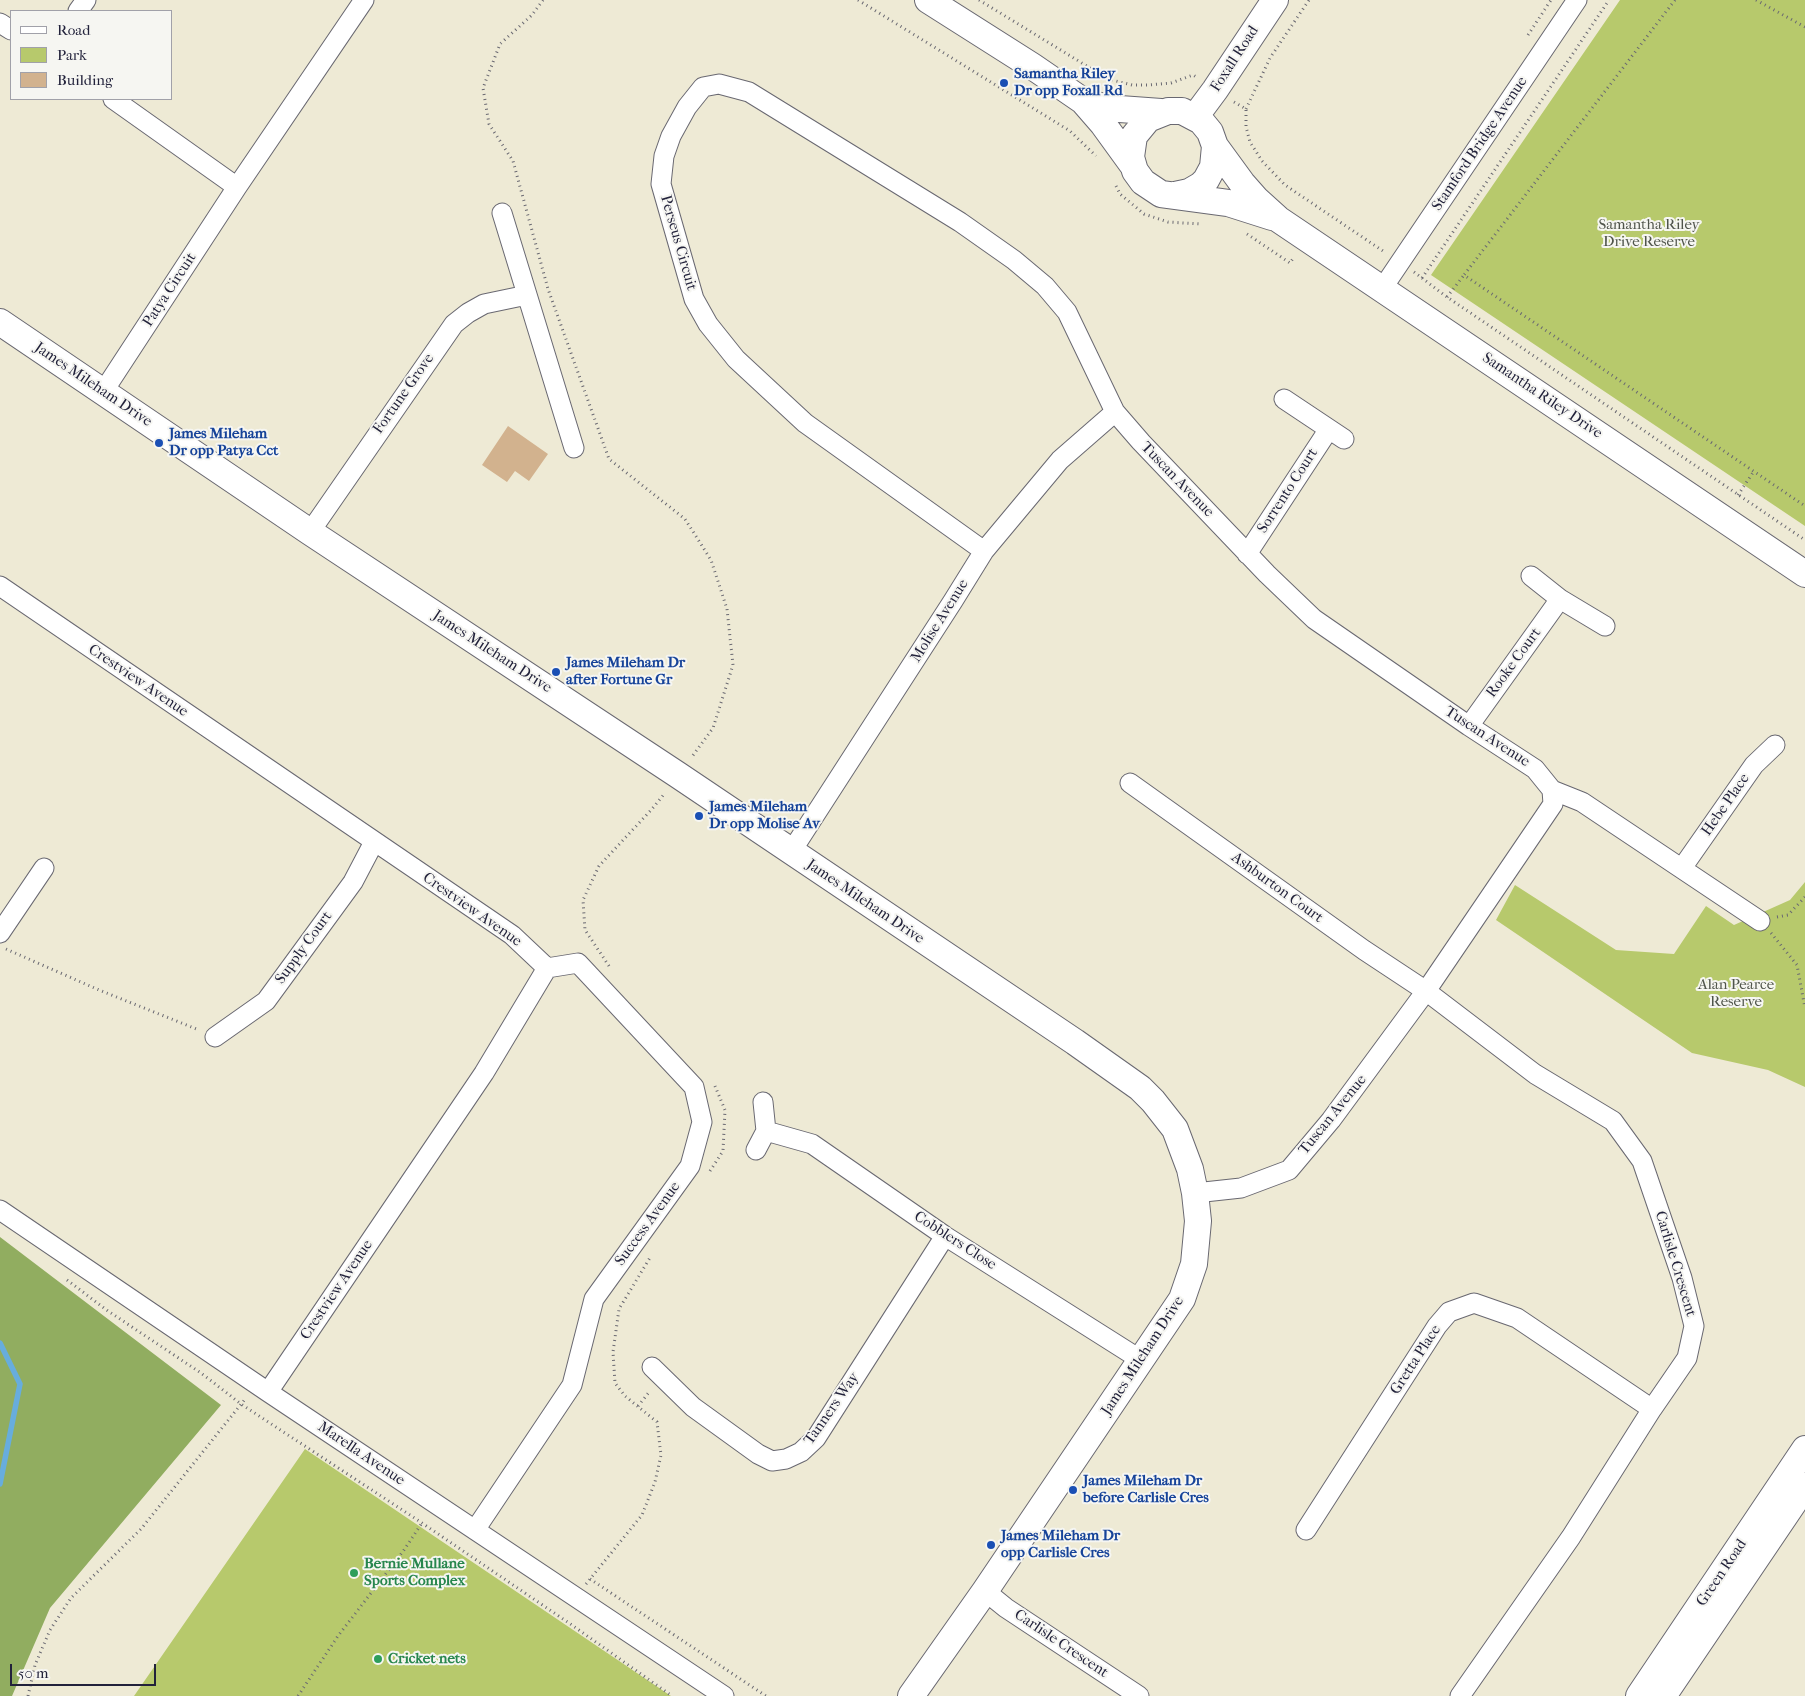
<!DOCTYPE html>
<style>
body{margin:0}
#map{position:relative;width:1805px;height:1696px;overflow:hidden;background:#eeead5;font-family:"IM FELL French Canon",serif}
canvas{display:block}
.legend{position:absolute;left:10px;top:10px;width:162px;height:90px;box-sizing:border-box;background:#f6f6f2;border:1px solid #a1a1a9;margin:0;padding:6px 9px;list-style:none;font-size:15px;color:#22223b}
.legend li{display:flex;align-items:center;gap:10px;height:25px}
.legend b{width:25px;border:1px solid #a1a1a9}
.scale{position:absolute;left:10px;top:1664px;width:146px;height:22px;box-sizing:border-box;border:2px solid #22223b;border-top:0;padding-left:6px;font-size:15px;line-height:18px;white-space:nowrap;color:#22223b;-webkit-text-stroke:4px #f6f6f2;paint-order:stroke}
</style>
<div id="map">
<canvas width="1805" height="1696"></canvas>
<ul class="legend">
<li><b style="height:6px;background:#fff"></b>Road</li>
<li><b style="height:14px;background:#b7c96c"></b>Park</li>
<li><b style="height:14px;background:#d2b28e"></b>Building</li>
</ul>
<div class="scale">50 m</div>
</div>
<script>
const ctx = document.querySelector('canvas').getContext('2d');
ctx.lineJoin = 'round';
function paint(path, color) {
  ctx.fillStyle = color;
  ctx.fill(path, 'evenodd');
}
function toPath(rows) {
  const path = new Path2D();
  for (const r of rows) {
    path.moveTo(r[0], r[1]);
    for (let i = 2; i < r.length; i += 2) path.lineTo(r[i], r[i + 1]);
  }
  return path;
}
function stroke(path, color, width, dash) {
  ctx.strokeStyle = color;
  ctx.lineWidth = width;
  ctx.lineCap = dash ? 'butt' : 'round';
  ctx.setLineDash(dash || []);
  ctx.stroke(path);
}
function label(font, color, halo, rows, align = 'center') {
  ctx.font = font + ' "IM FELL French Canon",serif';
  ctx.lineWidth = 4;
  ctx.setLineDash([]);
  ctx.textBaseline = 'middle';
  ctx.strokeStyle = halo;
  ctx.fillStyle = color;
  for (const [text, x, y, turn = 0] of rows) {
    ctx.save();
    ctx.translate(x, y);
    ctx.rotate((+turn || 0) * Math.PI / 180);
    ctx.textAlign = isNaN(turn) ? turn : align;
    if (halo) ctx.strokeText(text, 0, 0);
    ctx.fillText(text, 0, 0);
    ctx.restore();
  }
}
paint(toPath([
 [1620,0,1805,0,1805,526,1431,275],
 [1805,882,1805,1087,1768,1070,1692,1053,1496,920,1515,885,1616,950,1674,954,1706,906,1734,925,1790,900],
 [305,1449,671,1696,134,1696]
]), '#b7c96c');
paint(toPath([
 [0,1237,221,1405,50,1608,12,1696,0,1696]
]), '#91ad60');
stroke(toPath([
 [0,1343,20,1384,0,1484]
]), '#67addd', 5.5);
paint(toPath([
 [508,426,548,454,529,481,515,471,507,482,482,465]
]), '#d2b28e');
const street = toPath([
 [78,11,86,0],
 [0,23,11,30],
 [113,99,237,187],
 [502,213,574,448],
 [1382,289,1577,0],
 [103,392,237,187,364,0],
 [1284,399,1344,439],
 [310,532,454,324,468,313,484,304,527,295],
 [984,551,805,423,736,359,708,324,694,299,661,184,664,156,671,136,687,107,703,87,719,84,749,92,960,222,1014,260,1045,286,1067,312,1115,412,1141,442,1267,574,1314,619,1469,726,1535,769,1552,790,1553,804,1426,991,1331,1120,1289,1170,1241,1188,1195,1193],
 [1247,554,1329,429],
 [1531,576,1560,599,1605,626],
 [0,586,512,935,547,968,484,1073,268,1392],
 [1469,726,1560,599],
 [1130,783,1364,950,1426,991,1535,1074,1613,1121,1642,1161,1682,1278,1694,1326,1687,1358,1652,1409,1571,1537,1460,1696],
 [1552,790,1582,802,1760,921],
 [791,852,953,601,984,551,1060,460,1115,412],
 [1682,868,1754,765,1775,745],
 [0,933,44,868],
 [215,1037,266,1001,353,882,374,842],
 [766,1131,812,1144,945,1236,1141,1360],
 [756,1150,766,1131,763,1102],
 [0,1210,268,1392,724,1696],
 [652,1367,693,1407,758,1454,772,1461,786,1459,801,1452,816,1438,945,1236],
 [475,1530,572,1385,594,1299,690,1166,702,1122,694,1087,578,963,547,968],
 [1306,1530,1437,1326,1449,1312,1474,1303,1517,1318,1652,1409],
 [985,1591,1006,1608,1139,1696]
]);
const secondary = toPath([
 [928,0,1032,66,1083,101,1103,124,1132,164],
 [1083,101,1106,108,1161,112],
 [1195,117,1215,90,1275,0],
 [1215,146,1242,183,1257,200,1278,219,1805,574],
 [1175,195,1189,192,1201,185,1206,180,1213,167,1215,146,1210,132,1201,121,1182,111,1168,111,1148,119,1134,136,1131,157,1135,171,1143,182,1161,194,1228,203,1272,217],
 [0,322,310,532,678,775,1075,1042,1140,1088,1153,1101,1175,1129,1190,1169,1195,1193,1198,1221,1194,1264,1182,1299,985,1591,911,1696],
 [1639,1696,1805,1449],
 [1663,1696,1805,1486]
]);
stroke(street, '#696871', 21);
stroke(secondary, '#696871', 28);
stroke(toPath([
 [543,0,532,15,500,44,483,88,489,124,513,161,548,289,609,459,685,519,711,560,727,609,733,665,713,728,691,758],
 [858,0,1070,131,1096,156],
 [979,0,1108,79,1132,85,1149,85,1171,83,1193,75,1198,78],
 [1675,0,1464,275,1805,506],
 [1756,0,1805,27],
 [1528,35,1551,0],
 [1234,102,1246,109,1246,127,1250,142,1262,161,1285,185,1386,253],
 [1246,109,1270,58,1309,0],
 [1116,186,1120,194,1144,214,1168,222,1201,224],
 [1247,234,1290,263,1294,257],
 [1414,272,1447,297,1805,540],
 [1422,278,1609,0],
 [1447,297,1464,275],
 [1738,495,1754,471],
 [1777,917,1788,915,1805,897],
 [1771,933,1797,965,1805,1008],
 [6,949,99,990,199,1030],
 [609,966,585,930,583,900,599,866,652,809,665,793],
 [710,1171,723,1151,725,1110,715,1086],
 [67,1280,108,1311,201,1373,241,1404,422,1523,569,1623,672,1696],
 [638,1406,650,1391],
 [590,1579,766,1696],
 [586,1584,642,1515,655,1482,661,1455,657,1422,625,1396,615,1383,613,1352,619,1309,651,1256],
 [28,1696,35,1665,50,1630,71,1598,141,1529,246,1398],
 [298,1696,338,1636,404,1550,422,1523]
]), '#696871', 3, [1, 4]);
stroke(street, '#fff', 19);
stroke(secondary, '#fff', 26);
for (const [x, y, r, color] of [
 [1004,83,5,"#1a4fb4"],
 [159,443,5,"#1a4fb4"],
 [556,672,5,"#1a4fb4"],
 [699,816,5,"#1a4fb4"],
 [1073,1490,5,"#1a4fb4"],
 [991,1545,5,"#1a4fb4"],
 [354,1573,5,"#2e9e5b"],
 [378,1659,5,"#2e9e5b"]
]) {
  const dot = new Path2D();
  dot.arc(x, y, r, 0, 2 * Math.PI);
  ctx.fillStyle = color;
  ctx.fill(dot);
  stroke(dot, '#f6f6f2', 2);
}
label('15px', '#22223b', '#f6f6f2', [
 ["Foxall Road",1235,59,-57],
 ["Stamford Bridge Avenue",1480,144,-56],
 ["Perseus Circuit",678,243,74],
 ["Patya Circuit",170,290,-57],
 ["James Mileham Drive",93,385,34],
 ["Fortune Grove",404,394,-55],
 ["Samantha Riley Drive",1542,396,34],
 ["Tuscan Avenue",1177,480,46],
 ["Sorrento Court",1288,491,-57],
 ["Molise Avenue",940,621,-58],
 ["James Mileham Drive",492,652,33],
 ["Rooke Court",1514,663,-54],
 ["Crestview Avenue",138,681,34],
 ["Tuscan Avenue",1487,737,33],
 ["Hebe Place",1726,805,-55],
 ["Ashburton Court",1277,888,36],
 ["James Mileham Drive",865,902,34],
 ["Crestview Avenue",472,910,35],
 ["Supply Court",304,948,-54],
 ["Tuscan Avenue",1333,1115,-51],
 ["Success Avenue",648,1224,-54],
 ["Cobblers Close",955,1241,33],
 ["Carlisle Crescent",1675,1264,73],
 ["Crestview Avenue",337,1290,-56],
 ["James Mileham Drive",1143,1356,-57],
 ["Gretta Place",1416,1360,-57],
 ["Tanners Way",832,1409,-55],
 ["Marella Avenue",361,1454,34],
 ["Green Road",1722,1573,-56],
 ["Carlisle Crescent",1061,1644,34]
]);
label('bold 15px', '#164399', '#f6f6f2', [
 ["Samantha Riley",1014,74],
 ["Dr opp Foxall Rd",1014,91],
 ["James Mileham",169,434],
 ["Dr opp Patya Cct",169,451],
 ["James Mileham Dr",566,663],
 ["after Fortune Gr",566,680],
 ["James Mileham",709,807],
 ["Dr opp Molise Av",709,824],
 ["James Mileham Dr",1083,1481],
 ["before Carlisle Cres",1083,1498],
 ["James Mileham Dr",1001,1536],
 ["opp Carlisle Cres",1001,1553]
], 'left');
label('15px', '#4f544a', '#f6f6f2', [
 ["Samantha Riley",1649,225],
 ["Drive Reserve",1649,242],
 ["Alan Pearce",1736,985],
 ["Reserve",1736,1002]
]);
label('bold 15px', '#27864d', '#f6f6f2', [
 ["Bernie Mullane",364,1564],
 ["Sports Complex",364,1581],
 ["Cricket nets",388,1659]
], 'left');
</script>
